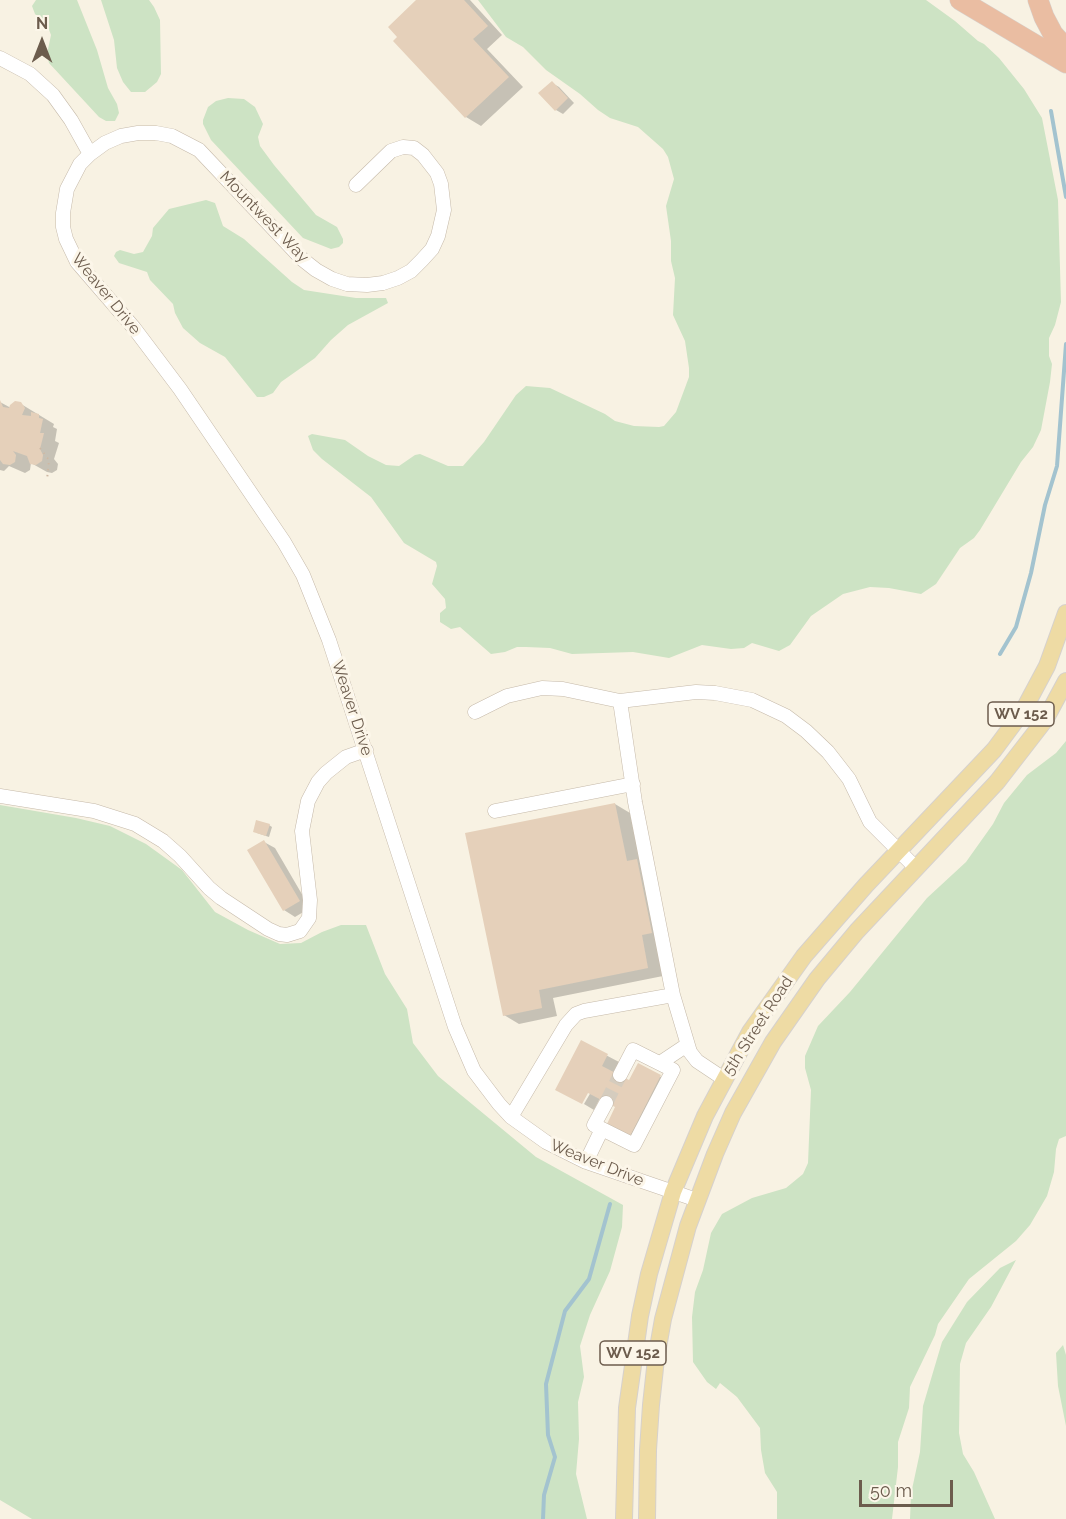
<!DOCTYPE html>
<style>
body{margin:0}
#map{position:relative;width:1066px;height:1519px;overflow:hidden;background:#f8f2e3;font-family:Raleway,sans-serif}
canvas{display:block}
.north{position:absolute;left:12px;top:12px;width:60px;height:60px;-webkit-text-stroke:4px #fcf6e9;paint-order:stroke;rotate:0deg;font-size:16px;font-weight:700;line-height:24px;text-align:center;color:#6c5c4d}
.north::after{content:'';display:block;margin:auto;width:21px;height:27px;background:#6c5c4d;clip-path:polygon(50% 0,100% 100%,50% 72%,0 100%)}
.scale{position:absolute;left:859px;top:1480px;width:94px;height:27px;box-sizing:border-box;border:3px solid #6c5c4d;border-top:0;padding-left:8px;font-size:18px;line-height:21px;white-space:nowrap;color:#6c5c4d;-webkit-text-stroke:4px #fcf6e9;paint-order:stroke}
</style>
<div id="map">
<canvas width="1066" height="1519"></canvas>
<div class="north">N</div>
<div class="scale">50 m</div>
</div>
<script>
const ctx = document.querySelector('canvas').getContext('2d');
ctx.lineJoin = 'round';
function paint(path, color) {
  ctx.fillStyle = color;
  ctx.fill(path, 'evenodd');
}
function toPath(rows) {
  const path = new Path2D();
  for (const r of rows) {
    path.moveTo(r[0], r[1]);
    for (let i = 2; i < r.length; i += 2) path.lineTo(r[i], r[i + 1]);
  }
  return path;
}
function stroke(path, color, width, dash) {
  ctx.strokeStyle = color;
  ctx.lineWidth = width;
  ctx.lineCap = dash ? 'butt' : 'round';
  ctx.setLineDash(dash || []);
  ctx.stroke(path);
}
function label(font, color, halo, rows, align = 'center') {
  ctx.font = font + ' Raleway,sans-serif';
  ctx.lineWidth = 6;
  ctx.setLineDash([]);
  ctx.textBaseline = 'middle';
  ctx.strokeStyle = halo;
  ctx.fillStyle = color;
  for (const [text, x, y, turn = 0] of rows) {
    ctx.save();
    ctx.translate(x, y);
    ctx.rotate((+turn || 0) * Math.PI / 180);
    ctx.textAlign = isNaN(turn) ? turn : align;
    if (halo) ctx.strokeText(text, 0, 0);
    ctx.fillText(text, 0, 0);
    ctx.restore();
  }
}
paint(toPath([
 [36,0,77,0,97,50,108,88,117,104,119,113,115,121,106,121,99,117,49,63,47,54,51,35,48,27,35,14,32,6],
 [101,0,149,0,154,7,160,20,161,74,157,82,145,92,131,92,123,82,117,68,114,40],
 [478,0,926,0,955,21,978,41,984,44,999,58,1024,89,1042,118,1058,200,1061,302,1055,325,1049,338,1049,356,1052,364,1050,382,1041,430,1033,447,1021,462,980,530,974,538,960,548,936,584,921,594,889,588,870,587,843,594,811,616,790,645,779,651,752,643,744,648,731,649,702,645,669,658,633,652,572,654,550,648,526,647,517,647,505,652,491,654,460,627,451,629,440,622,440,613,446,608,445,599,432,584,437,566,436,562,404,543,371,497,322,459,313,450,308,436,312,434,345,440,368,456,386,465,399,466,415,455,420,454,448,466,463,466,484,442,516,395,526,386,550,388,605,414,615,421,634,426,659,427,664,426,676,412,689,377,689,368,685,341,673,315,675,278,671,261,671,241,666,206,674,179,668,157,663,149,638,127,610,118,598,110,580,94,546,70,523,47,506,37],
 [228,98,244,99,255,107,263,124,258,137,260,146,274,165,316,215,337,227,343,239,343,243,339,247,331,249,303,238,211,140,203,124,203,120,208,107,216,101],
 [206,200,215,203,223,226,244,239,292,282,304,290,356,298,386,298,388,303,348,325,331,340,315,358,281,382,273,393,264,397,257,397,225,357,200,343,183,328,175,313,173,304,150,280,147,272,119,263,114,256,116,252,120,250,134,254,143,252,152,236,153,228,169,209],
 [1066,741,1066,1136,1059,1139,1056,1149,1054,1172,1047,1196,1030,1225,1016,1241,969,1279,938,1324,935,1335,910,1387,909,1408,898,1442,898,1467,892,1519,777,1519,777,1492,765,1473,761,1450,760,1428,737,1397,720,1383,716,1389,707,1382,693,1362,692,1317,695,1292,703,1270,711,1233,722,1214,752,1198,786,1188,803,1174,808,1163,811,1090,805,1068,805,1056,818,1026,850,992,927,898,966,862,993,824,1004,803,1027,775,1056,753],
 [0,805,76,818,110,826,146,844,182,870,215,912,248,930,280,944,301,943,322,932,341,925,366,925,385,974,407,1009,413,1043,438,1076,536,1157,623,1205,622,1227,610,1271,590,1315,580,1346,584,1377,578,1402,579,1439,576,1474,587,1519,32,1519,0,1500],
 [1016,1260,991,1307,966,1343,960,1364,959,1433,963,1454,974,1472,995,1519,910,1519,911,1494,920,1452,923,1406,942,1342,967,1302,1000,1268],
 [1063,1345,1066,1355,1066,1426,1058,1386,1056,1353]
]), '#cde3c4');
paint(toPath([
 [418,0,470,0,502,35,487,49,523,87,481,126,466,117],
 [552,83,559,87,574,103,563,114,556,110],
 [0,402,11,408,21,404,54,424,53,427,57,429,55,441,59,443,54,459,58,464,57,470,52,473,47,472,31,463,30,470,25,473,9,466,4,471,0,470],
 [615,804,630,813,640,862,652,869,663,976,553,998,557,1016,519,1024,504,1015],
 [269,825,272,827,269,837,257,833],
 [264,842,275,848,310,908,295,917,284,910,249,851],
 [581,1042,619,1062,613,1073,630,1082,639,1065,663,1078,633,1136,609,1124,617,1107,600,1098,594,1110,584,1104,591,1092]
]), '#0003');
stroke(toPath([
 [1051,111,1066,197],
 [1000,654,1016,627,1031,573,1045,505,1057,466,1066,344],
 [543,1519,544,1495,555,1457,548,1435,546,1384,565,1311,589,1279,610,1204]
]), '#a3c3cf', 4);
paint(toPath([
 [416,0,464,0,488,26,473,39,509,77,465,118,393,41,397,37,388,27],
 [552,81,568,98,555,111,538,93],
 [0,400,3,407,9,408,10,405,15,401,21,402,25,408,22,415,31,416,31,412,39,414,39,418,43,419,40,433,44,433,40,449,43,455,42,461,36,465,30,464,27,456,13,451,16,455,15,462,10,465,3,464,0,460],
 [615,803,627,861,637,859,652,933,642,935,648,968,539,990,542,1008,503,1016,465,833],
 [256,820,270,824,266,836,253,832],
 [264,840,300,901,283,911,247,850],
 [581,1040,608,1054,602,1066,629,1080,638,1063,661,1075,630,1136,607,1124,615,1107,588,1093,582,1104,555,1090]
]), '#e5d0ba');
stroke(toPath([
 [606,1103,620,1075]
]), '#d5ccbe', 14, [14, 7]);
const minor = toPath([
 [0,58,30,74,53,95,71,120,90,154],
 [356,185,391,151,403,147,414,148,423,155,437,173,441,184,444,210,438,236,432,249,422,260,411,271,398,278,383,283,367,285,347,284,332,279,316,270,302,259,199,150,172,136,156,133,138,133,121,136,105,143,90,154,80,164,67,189,63,213,63,227,66,239,77,262,134,328,180,389,284,542,303,575,329,640,455,1027,474,1071,499,1104,511,1117,546,1142,586,1162,697,1200],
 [620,701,635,802,673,995,690,1052,697,1061,724,1079],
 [475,712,507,696,542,688,563,689,620,701,696,692,715,693,752,700,786,716,806,731,828,752,849,779,870,822,916,868],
 [0,796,94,811,135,824,163,841,180,856,209,888,221,898,268,929,279,934,287,935,300,931,309,918,310,900,302,831,308,801,318,782,326,773,346,757,366,750],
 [495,811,633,784],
 [660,1063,687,1045],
 [606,1103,594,1125,634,1145,673,1070,633,1050,620,1075],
 [511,1117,566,1025,576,1014,584,1011,673,995],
 [586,1162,602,1129]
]);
const major = toPath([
 [624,1519,627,1408,640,1316,649,1274,673,1192,705,1116,750,1032,804,956,866,885,994,750,1023,711,1047,666,1066,613],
 [647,1519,648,1450,651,1405,656,1359,663,1319,688,1226,715,1154,733,1113,773,1042,817,979,857,931,997,782,1045,720,1066,681]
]);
const highway = toPath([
 [960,0,1066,63],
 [1038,0,1044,17,1053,34,1066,48]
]);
stroke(minor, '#c5b9a9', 15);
stroke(major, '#d6d1cd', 18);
stroke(highway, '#d6d1cd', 21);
stroke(toPath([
 [40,448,49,460,47,480]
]), '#ceb8a3', 2, [1.5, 4.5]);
stroke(minor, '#fff', 14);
stroke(major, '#eedba4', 16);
stroke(highway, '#eabda2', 20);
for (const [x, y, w] of [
 [1021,714,66],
 [633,1353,66]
]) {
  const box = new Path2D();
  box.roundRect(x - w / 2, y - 12, w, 24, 4.5);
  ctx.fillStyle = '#fcf6e9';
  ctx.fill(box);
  stroke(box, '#6c5c4d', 1.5);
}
label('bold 15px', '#6c5c4d', null, [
 ["WV 152",1021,714],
 ["WV 152",633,1353]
]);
label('16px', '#6c5c4d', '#fcf6e9', [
 ["Mountwest Way",264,217,46],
 ["Weaver Drive",106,294,51],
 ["Weaver Drive",352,708,72],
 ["5th Street Road",758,1026,-57],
 ["Weaver Drive",597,1163,22]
]);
</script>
